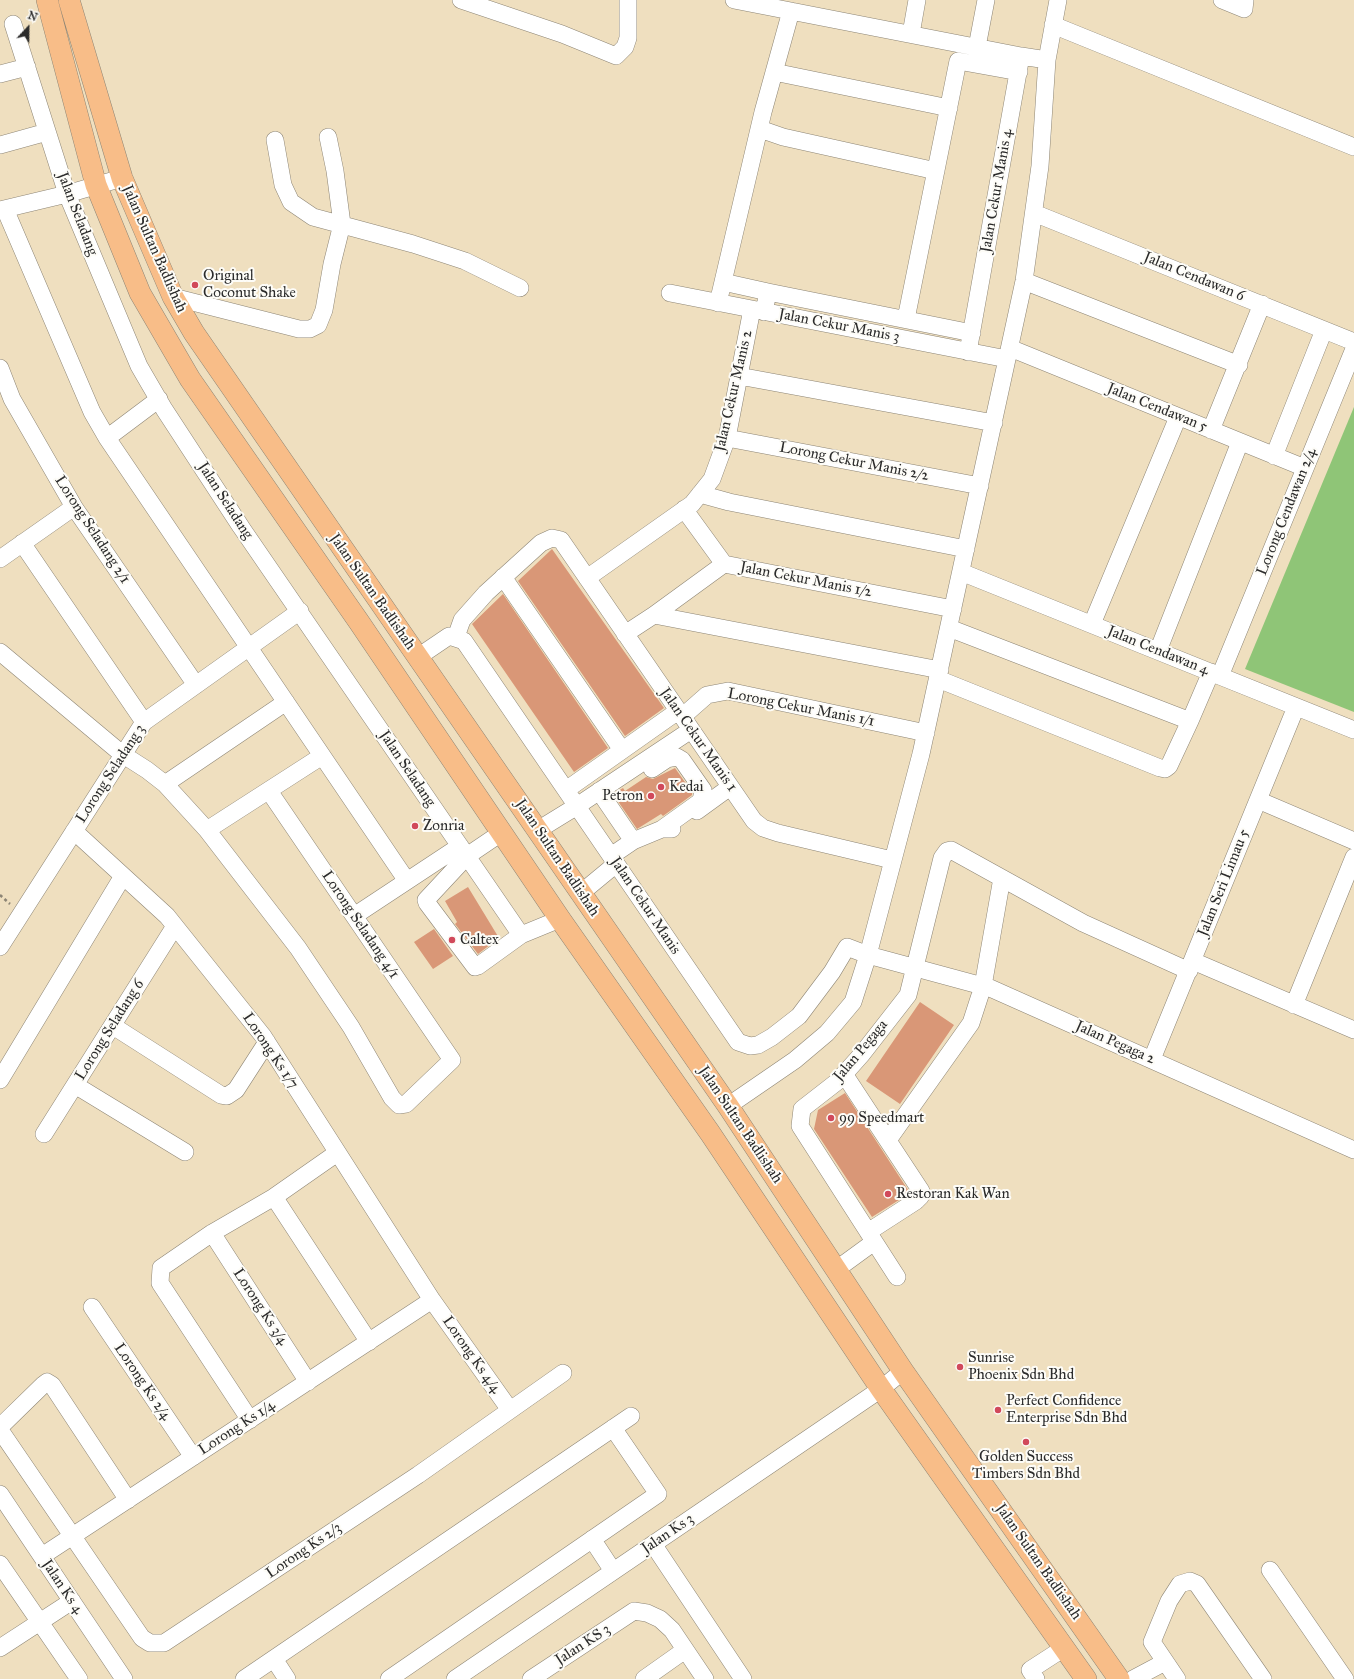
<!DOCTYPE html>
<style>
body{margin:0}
#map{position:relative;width:1354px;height:1679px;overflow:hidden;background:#efdfbf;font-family:"IM FELL Great Primer",serif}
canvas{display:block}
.north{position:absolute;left:8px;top:8px;width:40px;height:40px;-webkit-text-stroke:3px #fdfcf7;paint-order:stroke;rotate:22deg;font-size:11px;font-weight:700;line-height:16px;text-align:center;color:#2b2b2b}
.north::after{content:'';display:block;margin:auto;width:14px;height:18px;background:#2b2b2b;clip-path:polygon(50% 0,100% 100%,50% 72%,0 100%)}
</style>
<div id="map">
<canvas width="1354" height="1679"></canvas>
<div class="north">N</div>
</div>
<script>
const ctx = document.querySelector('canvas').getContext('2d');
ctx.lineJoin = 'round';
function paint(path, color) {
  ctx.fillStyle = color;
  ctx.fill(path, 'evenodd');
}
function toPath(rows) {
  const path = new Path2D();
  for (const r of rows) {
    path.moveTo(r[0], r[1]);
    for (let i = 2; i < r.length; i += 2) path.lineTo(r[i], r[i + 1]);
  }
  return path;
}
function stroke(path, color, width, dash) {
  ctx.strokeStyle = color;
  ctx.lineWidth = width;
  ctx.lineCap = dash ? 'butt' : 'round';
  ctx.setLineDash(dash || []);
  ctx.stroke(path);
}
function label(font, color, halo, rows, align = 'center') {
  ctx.font = font + ' "IM FELL Great Primer",serif';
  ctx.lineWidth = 4;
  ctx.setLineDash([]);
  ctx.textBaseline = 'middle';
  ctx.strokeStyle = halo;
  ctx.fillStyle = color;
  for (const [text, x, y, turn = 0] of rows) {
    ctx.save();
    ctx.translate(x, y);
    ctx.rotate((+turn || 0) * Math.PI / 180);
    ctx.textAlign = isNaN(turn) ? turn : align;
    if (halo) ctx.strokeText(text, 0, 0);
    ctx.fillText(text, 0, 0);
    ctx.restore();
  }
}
paint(toPath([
 [1354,407,1354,712,1245,669]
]), '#8fc577');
paint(toPath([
 [552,549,664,708,625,736,518,581],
 [503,594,608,748,574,772,472,624],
 [675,768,692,792,692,795,663,816,661,814,637,829,613,794,623,788,625,791,646,777,653,779],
 [468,887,499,938,478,954,455,924,457,922,445,901],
 [434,929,453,956,433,969,414,942],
 [920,1002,954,1025,900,1104,866,1081],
 [845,1093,910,1193,872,1217,814,1129,818,1110]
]), '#d99777');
const minor = toPath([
 [461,0,562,34,616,56,625,47,628,38,628,0],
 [734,0,1021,56],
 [1222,0,1244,9,1245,0],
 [13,24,67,194,139,366,164,409,241,527,521,935],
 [1053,25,1354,147],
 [911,34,917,0],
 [977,47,986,0],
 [774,72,949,108],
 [0,74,27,67],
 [760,129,783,137,936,171],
 [275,140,283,185,291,202,313,217,413,244,465,261,520,288],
 [0,145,47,132],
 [5,209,92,412,107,438,407,881],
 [0,210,67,194,122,178],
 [1034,213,1354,342],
 [1024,281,1239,365],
 [723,282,768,292],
 [670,293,1007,359],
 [173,297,299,329,310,329,318,325,324,310,332,264,342,224,335,171,328,137],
 [718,303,763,112,791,11],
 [764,312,768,292,972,333],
 [906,319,958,61,1019,72],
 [1010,348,1305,468],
 [968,352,1021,56,1047,60],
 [0,368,12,399,74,507,196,685],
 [739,376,994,423],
 [1211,430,1262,304],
 [107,438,159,399],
 [727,438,980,486],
 [1274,456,1324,330],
 [700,494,729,502,966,549],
 [684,509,724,564,953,609],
 [22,543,144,722],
 [0,559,74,507],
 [724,564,654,615,940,670],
 [961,572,1354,730],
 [503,577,622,750],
 [587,578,692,504,712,479,727,438,752,309],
 [1092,624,1178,417],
 [949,628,1190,721,1211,672],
 [625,634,654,615],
 [456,637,462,620,486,593,541,543,552,538,561,540,754,821,763,828,778,833,892,860],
 [1158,651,1240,442],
 [0,652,122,754,147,770,165,784,207,830,298,948,351,1027,392,1098,399,1105,406,1104,452,1060,269,791],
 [418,657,449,636,464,641,738,1042,750,1046,758,1045,772,1037,799,1016,832,972,847,947,868,955,990,988,1354,1150],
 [1220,676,1354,349],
 [938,679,1160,768,1165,769,1169,766,1190,721],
 [682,717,707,695,728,691,926,733],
 [652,769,667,759,677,757,682,760,703,790,701,801,662,829],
 [165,784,286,702],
 [566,790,678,711],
 [599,791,633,841],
 [1258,800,1354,841],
 [697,811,730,787],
 [207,830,322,756],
 [538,830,577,806,691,730],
 [74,831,167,916,263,1036,432,1300,510,1410],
 [501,833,467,856,426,900,427,903,475,967,478,966,521,935,560,919],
 [611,856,633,841,662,829,672,829],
 [581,893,616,864],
 [354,916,460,846],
 [0,947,144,722,300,611],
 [1193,961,1354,1030],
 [1294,1005,1354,857],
 [113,1026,221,1095,227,1096,236,1090,267,1042],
 [1152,1059,1296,707],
 [844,1074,921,1191,921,1196,916,1201,868,1232],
 [0,1080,123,876],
 [75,1085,185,1152],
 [728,1106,795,1060,827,1033,853,1002,868,955,921,754,1024,281,1040,166,1047,60,1058,0],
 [44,1134,175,926],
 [888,1140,971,1023,983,986,1002,878],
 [274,1197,337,1153],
 [212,1233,308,1382],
 [837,1269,874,1242],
 [897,1277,800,1126,802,1109,838,1081,862,1054,908,995,942,858,947,851,951,850,1083,923,1189,971],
 [92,1307,193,1457],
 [250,1420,160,1283,161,1268,212,1233,274,1197,369,1342],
 [0,1427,43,1385,47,1382,52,1385,128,1500],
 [0,1430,142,1638,150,1643,164,1643,418,1475,563,1373],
 [0,1494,124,1679],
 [592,1539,613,1571],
 [653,1544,743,1679],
 [42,1556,432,1300],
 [0,1564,79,1679],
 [1270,1570,1345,1679],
 [0,1648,72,1601],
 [274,1659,287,1679],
 [244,1679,631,1416],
 [389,1679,658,1494,613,1428],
 [455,1679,881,1389,903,1371],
 [531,1679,634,1611,647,1613,660,1619,672,1630,705,1679],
 [644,1679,685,1650],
 [1036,1679,1030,1670,1064,1648],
 [1133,1679,1165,1662],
 [1177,1679,1152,1642,1169,1601,1180,1584,1190,1581,1197,1584,1263,1679]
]);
const major = toPath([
 [47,0,96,185,140,293,190,379,359,622,560,919,710,1133,881,1389,1086,1679],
 [69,0,122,178,173,297,194,333,728,1106,903,1371,1119,1679]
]);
stroke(minor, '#8d8575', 18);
stroke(major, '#8d8575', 22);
stroke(toPath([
 [0,895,10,904]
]), '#8d8575', 2.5, [3, 3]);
stroke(minor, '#fff', 17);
stroke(major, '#f8bd88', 21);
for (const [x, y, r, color] of [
 [195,285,4,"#d1495b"],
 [661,787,4,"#d1495b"],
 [651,796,4,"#d1495b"],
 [415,826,4,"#d1495b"],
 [452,940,4,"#d1495b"],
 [831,1118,4,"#d1495b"],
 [888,1194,4,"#d1495b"],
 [960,1367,4,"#d1495b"],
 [998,1410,4,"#d1495b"],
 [1026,1442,4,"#d1495b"]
]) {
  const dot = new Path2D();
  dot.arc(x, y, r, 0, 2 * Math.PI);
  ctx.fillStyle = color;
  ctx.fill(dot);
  stroke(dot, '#fdfcf7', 1.5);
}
label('15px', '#2b2b2b', '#fdfcf7', [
 ["Jalan Cekur Manis 4",997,191,-80],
 ["Jalan Seladang",77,214,69],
 ["Jalan Sultan Badlishah",154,249,66],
 ["Jalan Cendawan 6",1194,277,22],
 ["Jalan Cekur Manis 3",839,326,11],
 ["Jalan Cekur Manis 2",734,391,-77],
 ["Jalan Cendawan 5",1157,408,22],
 ["Lorong Cekur Manis 2/2",854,462,11],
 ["Jalan Seladang",225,501,57],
 ["Lorong Cendawan 2/4",1287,512,-68],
 ["Lorong Seladang 2/1",92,530,57],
 ["Jalan Cekur Manis 1/2",806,580,11],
 ["Jalan Sultan Badlishah",372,592,55],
 ["Jalan Cendawan 4",1158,651,22],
 ["Lorong Cekur Manis 1/1",801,708,11],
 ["Jalan Cekur Manis 1",698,740,55],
 ["Jalan Seladang",407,769,56],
 ["Lorong Seladang 3",111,774,-57],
 ["Jalan Sultan Badlishah",557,858,56],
 ["Jalan Seri Limau 5",1224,883,-68],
 ["Jalan Cekur Manis",645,906,56],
 ["Lorong Seladang 4/1",360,925,56],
 ["Lorong Seladang 6",110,1030,-58],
 ["Jalan Pegaga 2",1115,1043,24],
 ["Lorong Ks 1/7",270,1051,56],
 ["Jalan Pegaga",861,1051,-50],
 ["Jalan Sultan Badlishah",740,1125,56],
 ["Lorong Ks 3/4",260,1307,57],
 ["Lorong Ks 4/4",471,1355,55],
 ["Lorong Ks 2/4",142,1382,56],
 ["Lorong Ks 1/4",237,1428,-33],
 ["Jalan Ks 3",668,1534,-34],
 ["Lorong Ks 2/3",304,1551,-34],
 ["Jalan Sultan Badlishah",1038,1562,55],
 ["Jalan Ks 4",62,1587,56],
 ["Jalan KS 3",583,1645,-33]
]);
label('15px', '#2b2b2b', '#fdfcf7', [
 ["Original",203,276],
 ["Coconut Shake",203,293],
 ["Kedai",669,787],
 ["Petron",643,796,"right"],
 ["Zonria",423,826],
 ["Caltex",460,940],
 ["99 Speedmart",839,1118],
 ["Restoran Kak Wan",896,1194],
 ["Sunrise",968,1358],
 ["Phoenix Sdn Bhd",968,1375],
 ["Perfect Confidence",1006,1401],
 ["Enterprise Sdn Bhd",1006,1418],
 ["Golden Success",1026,1457,"center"],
 ["Timbers Sdn Bhd",1026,1474,"center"]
], 'left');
</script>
